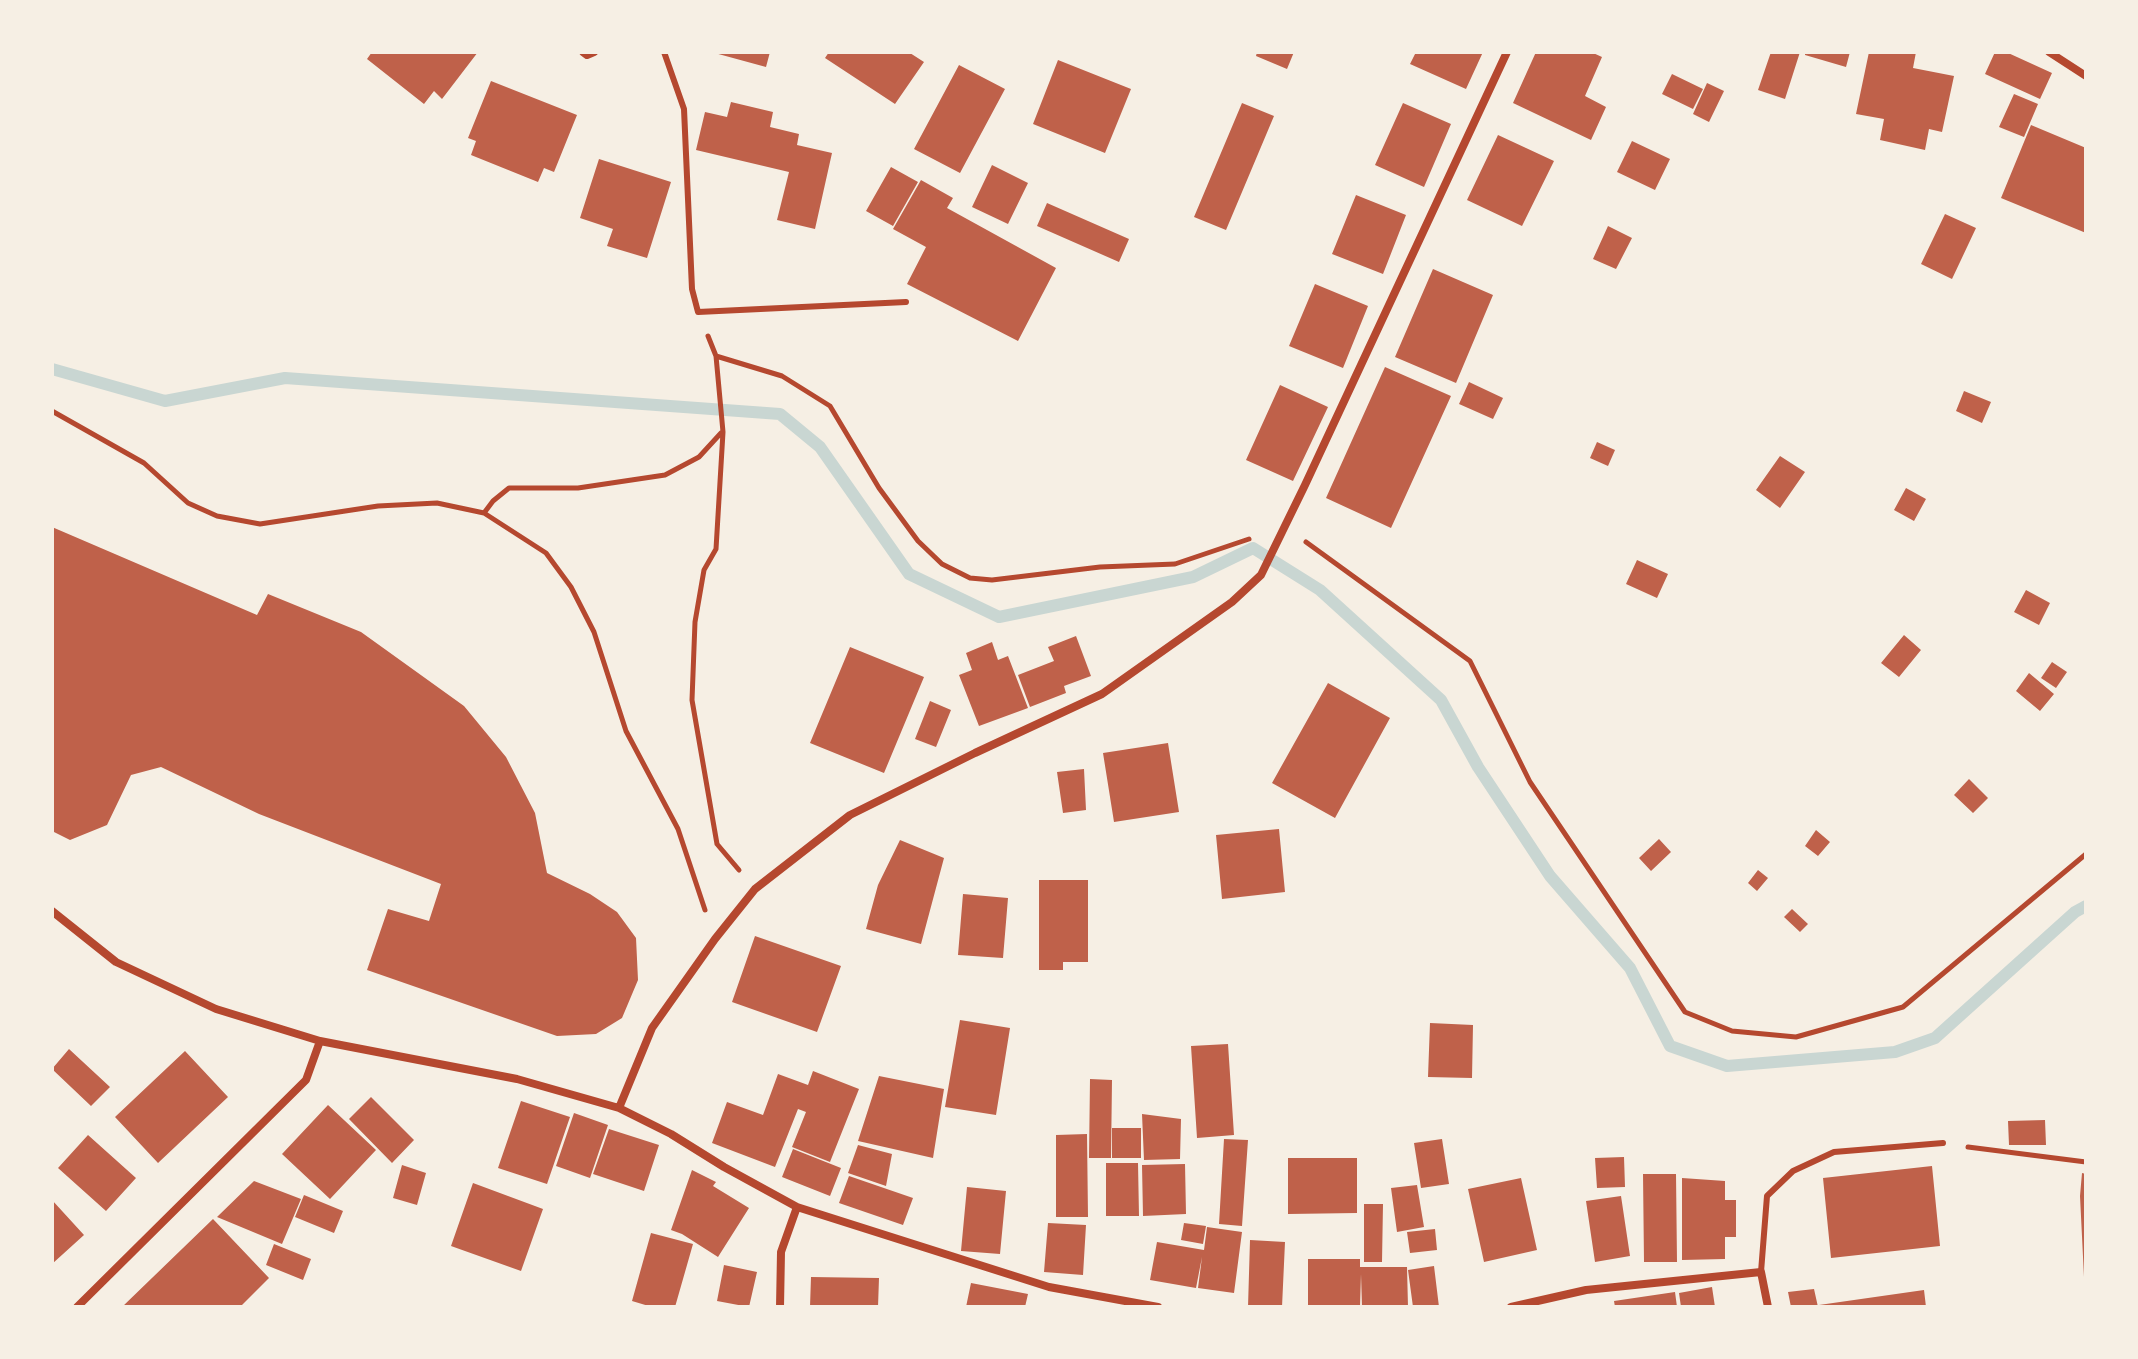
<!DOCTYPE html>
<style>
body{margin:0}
#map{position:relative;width:2138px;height:1359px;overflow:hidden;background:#f6efe4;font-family:Rubik,sans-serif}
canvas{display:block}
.frame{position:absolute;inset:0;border:54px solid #f6efe4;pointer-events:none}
</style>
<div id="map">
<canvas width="2138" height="1359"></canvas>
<div class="frame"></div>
</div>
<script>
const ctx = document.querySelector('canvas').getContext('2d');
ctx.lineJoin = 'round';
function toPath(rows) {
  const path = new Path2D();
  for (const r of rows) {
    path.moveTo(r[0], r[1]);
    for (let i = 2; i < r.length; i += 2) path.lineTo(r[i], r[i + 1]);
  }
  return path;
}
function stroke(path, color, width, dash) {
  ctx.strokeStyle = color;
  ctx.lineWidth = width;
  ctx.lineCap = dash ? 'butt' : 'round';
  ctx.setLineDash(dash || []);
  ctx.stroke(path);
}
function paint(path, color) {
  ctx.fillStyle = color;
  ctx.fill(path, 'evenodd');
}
stroke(toPath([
 [52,369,165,401,285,378,780,414,820,447,909,574,999,617,1193,577,1253,548,1320,590,1441,700,1478,767,1550,876,1630,968,1670,1046,1727,1066,1895,1052,1935,1038,2075,912,2086,906]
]), '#c9d6d2', 12);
paint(toPath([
 [372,52,478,52,442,99,434,91,424,104,367,59],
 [711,52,770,52,766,67],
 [829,52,911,52,910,53,924,62,895,104,825,58],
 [1257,52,1294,52,1287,69,1256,56],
 [1416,52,1483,52,1466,89,1410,64],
 [1536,52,1591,52,1602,57,1585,96,1606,107,1591,140,1513,103],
 [1771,52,1800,52,1785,99,1758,90],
 [1805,52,1850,52,1846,67,1805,55],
 [1869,52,1916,52,1913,68,1954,76,1942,132,1929,129,1925,150,1880,140,1884,119,1856,114],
 [1995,52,2006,52,2052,73,2040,99,1985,74],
 [1058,60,1131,89,1105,153,1033,124],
 [959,65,1005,89,960,173,914,149],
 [1672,74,1703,89,1693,109,1662,94],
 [491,81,577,115,554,172,544,168,538,182,471,155,476,141,468,138],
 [1707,83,1724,91,1709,122,1693,114],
 [2014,94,2038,104,2024,137,1999,127],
 [731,102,773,112,770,127,799,134,797,145,832,153,815,229,777,220,789,172,696,150,705,112,727,117],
 [1242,103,1274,116,1226,230,1194,217],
 [1403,103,1451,124,1424,187,1375,165],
 [2031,125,2086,148,2086,233,2001,198],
 [1498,135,1554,161,1522,226,1467,200],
 [1632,141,1670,159,1655,190,1617,172],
 [599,159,671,182,647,258,607,246,613,229,580,218],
 [992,165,1028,183,1008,224,972,207],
 [891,167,918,182,893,226,866,211],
 [921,180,953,198,947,208,1056,268,1018,341,907,284,926,247,893,229],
 [1356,195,1406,215,1383,274,1332,254],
 [1047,203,1129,239,1119,262,1037,226],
 [1945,214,1976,228,1952,279,1921,264],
 [1608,226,1632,238,1616,269,1593,259],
 [1433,269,1493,295,1456,383,1395,357],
 [1315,284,1368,306,1343,368,1289,346],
 [1385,367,1451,396,1391,528,1326,498],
 [1469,382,1503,398,1493,419,1459,404],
 [1280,385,1328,407,1293,481,1246,460],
 [1964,391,1991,402,1982,423,1956,411],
 [1597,442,1615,450,1608,466,1590,458],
 [1780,456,1805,472,1780,508,1756,490],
 [1906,488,1926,499,1914,521,1894,510],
 [52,527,257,615,268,594,361,632,464,706,506,757,535,813,547,873,590,894,617,912,636,938,638,980,622,1018,596,1034,557,1036,367,970,388,909,429,921,441,884,259,814,161,767,131,775,107,825,70,840,52,831],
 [1637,560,1668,574,1657,598,1626,584],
 [2026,590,2050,603,2039,625,2014,612],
 [1904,635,1921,650,1899,677,1881,663],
 [1076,636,1091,676,1064,686,1066,693,1030,707,1018,675,1054,661,1048,647],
 [992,642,998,660,1008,656,1028,708,979,726,959,675,972,670,966,653],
 [850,647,924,677,884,773,810,743],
 [2052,662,2067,672,2056,688,2041,678],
 [2029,673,2054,694,2040,711,2016,691],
 [1328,683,1390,718,1335,818,1272,783],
 [930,701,951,710,936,747,915,739],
 [1168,743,1179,812,1114,822,1103,753],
 [1084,769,1086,810,1063,813,1057,772],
 [1969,779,1988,798,1973,813,1954,795],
 [1279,829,1285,892,1222,899,1216,835],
 [1816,830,1830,842,1818,856,1805,846],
 [1659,839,1671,852,1651,871,1639,858],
 [900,840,944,858,921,944,866,929,878,885],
 [1758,870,1768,878,1757,891,1748,883],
 [1039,880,1088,880,1088,962,1063,962,1063,970,1039,970],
 [963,894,1008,898,1003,958,958,955],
 [1792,909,1808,924,1800,932,1784,917],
 [755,936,841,966,817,1032,732,1002],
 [960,1020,1010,1028,996,1115,945,1107],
 [1430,1023,1473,1025,1472,1078,1428,1077],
 [1228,1044,1234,1135,1197,1138,1191,1046],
 [69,1049,110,1087,91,1106,52,1069],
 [185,1051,228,1097,158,1163,115,1117],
 [813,1071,859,1089,830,1162,792,1147,806,1112,798,1109,775,1167,712,1143,727,1102,763,1115,778,1074,808,1085],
 [879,1076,944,1089,933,1158,858,1141],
 [1090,1079,1112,1080,1111,1158,1089,1158],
 [371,1097,414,1140,392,1163,349,1119],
 [521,1101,570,1117,547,1184,498,1168],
 [328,1105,376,1150,330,1199,282,1154],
 [574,1113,608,1125,590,1178,556,1166],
 [1142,1114,1181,1119,1180,1159,1144,1160],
 [2045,1120,2046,1145,2009,1145,2008,1121],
 [1112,1128,1141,1128,1141,1158,1112,1158],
 [609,1129,659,1145,644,1191,593,1174],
 [1087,1134,1088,1217,1056,1217,1056,1135],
 [88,1135,136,1178,106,1211,58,1168],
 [1224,1139,1248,1140,1242,1226,1219,1224],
 [1442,1139,1449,1184,1421,1188,1414,1143],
 [858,1145,892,1154,886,1186,848,1173],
 [793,1149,841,1168,830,1196,782,1177],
 [1624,1157,1625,1187,1597,1188,1595,1158],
 [1288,1158,1357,1158,1357,1213,1288,1214],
 [1106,1163,1138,1163,1139,1216,1106,1216],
 [1185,1164,1186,1214,1143,1216,1142,1165],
 [402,1165,426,1173,417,1205,393,1198],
 [1932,1166,1940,1246,1831,1258,1823,1178],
 [692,1170,716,1182,713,1186,749,1208,718,1257,682,1234,671,1230],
 [2082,1173,2086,1174,2086,1277,2084,1277,2080,1196],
 [1643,1174,1676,1174,1677,1262,1644,1262],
 [849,1176,913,1198,903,1225,839,1203],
 [1521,1178,1537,1250,1484,1262,1468,1189],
 [1682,1178,1725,1181,1725,1200,1736,1200,1736,1237,1725,1237,1725,1259,1682,1260],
 [254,1181,301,1199,282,1244,217,1217],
 [473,1183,543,1209,521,1271,451,1246],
 [1417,1185,1424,1227,1397,1232,1391,1188],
 [967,1187,1006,1191,1000,1254,961,1251],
 [304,1195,343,1211,334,1233,295,1217],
 [1621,1196,1630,1256,1595,1262,1586,1201],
 [52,1200,84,1235,52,1264],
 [1364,1204,1383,1204,1382,1262,1364,1262],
 [213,1219,269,1278,240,1307,122,1307],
 [1048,1223,1086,1225,1083,1275,1044,1272],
 [1184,1223,1206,1226,1203,1244,1181,1240],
 [1207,1227,1242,1232,1234,1293,1198,1288,1202,1257,1196,1288,1150,1280,1157,1242,1204,1250],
 [1435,1229,1437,1250,1410,1253,1407,1232],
 [651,1233,693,1244,675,1307,652,1307,632,1301],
 [1250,1240,1285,1242,1282,1307,1248,1307],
 [274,1244,311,1259,303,1280,266,1265],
 [1308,1259,1360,1259,1360,1267,1407,1267,1408,1307,1362,1307,1361,1274,1360,1307,1308,1307],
 [724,1265,757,1272,749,1307,717,1301],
 [1434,1266,1439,1307,1413,1307,1408,1270],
 [811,1277,879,1278,878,1307,810,1307],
 [971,1283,1028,1294,1025,1307,966,1307],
 [1712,1287,1715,1307,1681,1307,1679,1293],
 [1814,1289,1818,1307,1791,1307,1788,1292],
 [1924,1290,1926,1307,1819,1307,1819,1305],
 [1675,1292,1677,1307,1615,1307,1614,1301]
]), '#bf614a');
stroke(toPath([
 [708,336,716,356,723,432,716,549,704,570,695,622,692,700,717,844,739,870],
 [716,356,782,376,830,406,879,488,918,541,942,564,970,578,992,580,1100,567,1175,564,1249,539],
 [52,411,144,463,188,503,217,516,260,524,378,506,437,503,484,513,546,553,571,587,594,632,626,731,678,829,705,910],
 [484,513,493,501,509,488,578,488,665,475,699,457,721,433],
 [1306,542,1470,661,1530,782,1685,1012,1732,1031,1796,1037,1903,1007,2086,854],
 [1968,1147,2086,1162]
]), '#b5482f', 5);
stroke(toPath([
 [664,52,684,109,692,289,698,312,906,302],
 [1761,1272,1767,1196,1793,1171,1834,1152,1943,1143]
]), '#b5482f', 6);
stroke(toPath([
 [583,52,587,55,594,52],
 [2049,52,2086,76],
 [52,911,116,962,216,1009,320,1041,517,1079,619,1108,671,1134,724,1167,797,1207,1049,1287,1158,1307],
 [619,1108,652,1028,715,939,755,889,850,815,975,753,1102,694,1232,602,1261,575,1305,485,1507,52],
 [77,1307,306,1080,320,1041],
 [780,1307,781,1252,797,1207],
 [1511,1307,1586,1290,1761,1272,1768,1307]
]), '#b5482f', 8);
</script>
